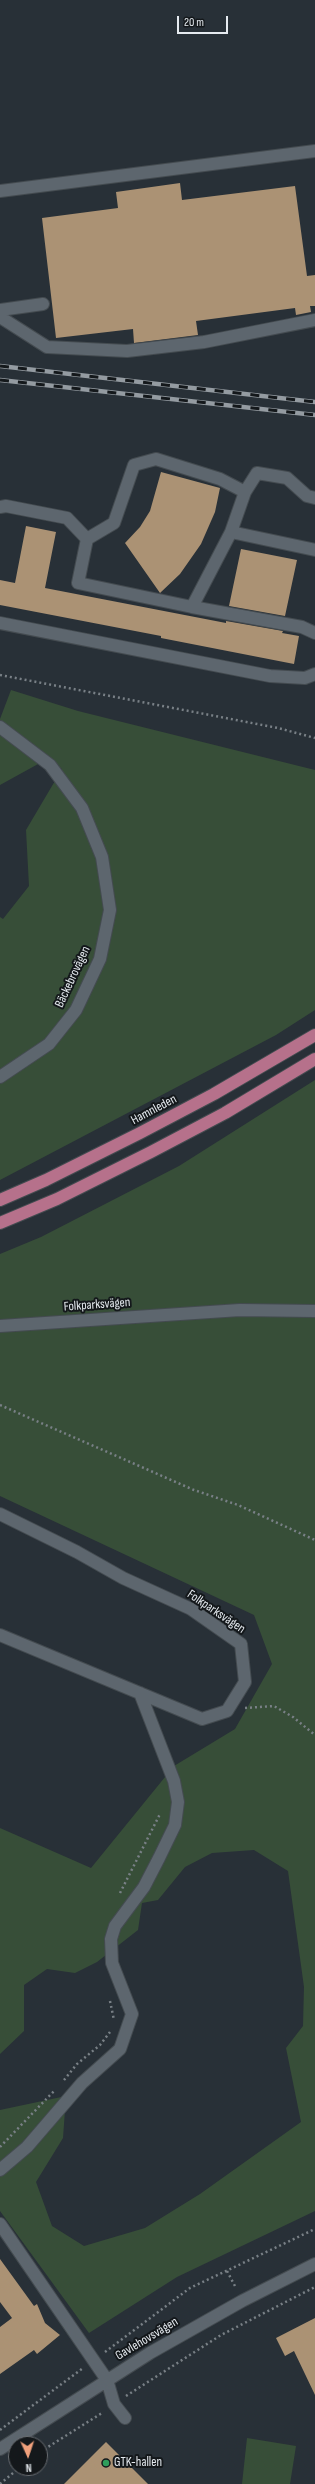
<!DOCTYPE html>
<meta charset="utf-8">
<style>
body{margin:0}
#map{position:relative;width:315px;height:2484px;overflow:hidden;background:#283037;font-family:"Sofia Sans Condensed",sans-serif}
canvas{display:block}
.north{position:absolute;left:8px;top:2436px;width:40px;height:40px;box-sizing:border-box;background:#14181b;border:1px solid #686c70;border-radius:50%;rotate:177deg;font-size:11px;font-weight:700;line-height:16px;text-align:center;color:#e6ebf0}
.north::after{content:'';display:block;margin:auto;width:14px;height:18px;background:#f1a17c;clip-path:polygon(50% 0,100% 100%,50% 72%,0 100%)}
.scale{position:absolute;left:177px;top:16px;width:51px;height:18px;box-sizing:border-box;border:2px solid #e6ebf0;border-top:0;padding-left:5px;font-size:12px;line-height:14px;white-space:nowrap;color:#e6ebf0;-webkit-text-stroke:3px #14181b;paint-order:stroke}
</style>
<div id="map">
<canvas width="315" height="2484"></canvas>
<div class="north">N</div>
<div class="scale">20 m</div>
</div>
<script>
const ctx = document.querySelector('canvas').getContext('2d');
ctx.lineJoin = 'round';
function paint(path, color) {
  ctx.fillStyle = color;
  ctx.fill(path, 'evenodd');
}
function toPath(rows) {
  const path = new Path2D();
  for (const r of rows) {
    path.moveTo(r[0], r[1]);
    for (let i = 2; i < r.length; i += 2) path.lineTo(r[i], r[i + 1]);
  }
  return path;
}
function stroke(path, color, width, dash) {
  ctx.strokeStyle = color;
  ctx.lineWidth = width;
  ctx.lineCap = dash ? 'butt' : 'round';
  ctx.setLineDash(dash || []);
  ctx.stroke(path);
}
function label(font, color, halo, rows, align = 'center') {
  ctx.font = font + ' "Sofia Sans Condensed",sans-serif';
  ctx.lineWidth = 4;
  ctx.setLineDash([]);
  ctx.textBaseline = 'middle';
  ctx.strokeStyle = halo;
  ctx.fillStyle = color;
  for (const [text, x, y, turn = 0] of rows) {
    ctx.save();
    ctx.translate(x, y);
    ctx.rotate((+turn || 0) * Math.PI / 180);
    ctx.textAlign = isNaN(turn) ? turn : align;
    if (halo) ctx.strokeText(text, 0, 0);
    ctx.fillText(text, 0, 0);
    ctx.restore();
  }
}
paint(toPath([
 [11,690,78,711,315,770,315,1010,276,1035,0,1180,0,917,3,919,29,886,26,830,62,769,49,758,0,785,0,719],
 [315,1080,315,2211,177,2277,89,2333,0,2211,0,2110,66,2096,63,2138,36,2182,52,2226,84,2246,145,2228,200,2194,301,2122,286,2048,303,2026,304,1987,288,1871,254,1850,212,1853,185,1867,158,1900,142,1903,138,1930,97,1962,75,1973,47,1969,24,1985,24,2031,0,2054,0,1828,91,1868,174,1766,235,1729,272,1664,254,1615,0,1496,0,1254,41,1237,179,1166],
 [247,2438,296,2446,290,2484,242,2484]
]), '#374e38');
paint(toPath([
 [180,183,182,200,295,186,307,276,315,275,315,306,310,306,311,312,296,315,295,308,196,321,198,335,134,343,133,329,56,338,42,218,118,208,116,192],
 [161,472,220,488,215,512,201,544,180,574,160,593,125,543,140,527,150,511],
 [26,526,56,532,45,588,226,623,226,621,283,631,282,633,299,636,294,664,161,638,161,636,0,605,0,580,15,583],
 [241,549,297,560,285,616,229,606],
 [0,2259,34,2306,37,2304,45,2323,60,2335,37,2354,34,2350,0,2374,0,2327,12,2318,0,2302],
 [315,2318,315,2395,294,2351,285,2356,276,2338],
 [106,2442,148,2484,64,2484]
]), '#ab9274');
const minor = toPath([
 [0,191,315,151],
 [0,310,43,304],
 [0,317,47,347,127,351,204,342,315,320],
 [0,507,6,506,67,518,87,539,78,583,192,607,231,532,245,492,257,473,287,478,307,496,315,498],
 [231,532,315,550],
 [87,539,114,523,134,465,156,459,220,479,245,492],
 [192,607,302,627,315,633],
 [0,623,270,676,305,678,315,674],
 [0,727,50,765,82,808,102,857,110,910,100,959,76,1010,49,1044,0,1077],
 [0,1326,240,1310,315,1311],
 [0,1514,77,1552,123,1578,191,1609,241,1644,245,1682,227,1711,202,1719,0,1635],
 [0,2170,27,2147,82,2083,120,2049,132,2014,112,1963,111,1939,115,1926,144,1887,159,1858,175,1825,178,1802,174,1781,140,1693],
 [0,2224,107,2380,114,2404,125,2418],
 [0,2449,150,2353,242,2301,315,2264]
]);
const major = toPath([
 [0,1200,46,1180,140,1133,214,1094,315,1035],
 [0,1223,57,1199,151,1152,225,1113,315,1059]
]);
stroke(minor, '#444b50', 14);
stroke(major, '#444b50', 14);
stroke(toPath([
 [0,675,278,728,315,738],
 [0,1405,194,1490,238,1505,315,1540],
 [245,1708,274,1706,293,1717,315,1735],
 [120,1893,160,1814],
 [110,2001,114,2020],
 [64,2080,77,2064,100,2045,110,2032],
 [0,2147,55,2090],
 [227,2271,236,2288],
 [105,2352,190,2288,315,2229],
 [126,2396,221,2335,315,2287],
 [0,2430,83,2368],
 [40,2452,102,2413],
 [0,2484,19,2468]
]), '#798086', 2.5, [2, 3]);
stroke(minor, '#5d666e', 12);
stroke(major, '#b6718b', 12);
const rail = toPath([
 [0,366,315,402],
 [0,380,315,415]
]);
stroke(rail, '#949ba1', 4.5);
stroke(rail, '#14181b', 3, [9]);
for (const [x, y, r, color] of [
 [106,2463,4,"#2e9e5b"]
]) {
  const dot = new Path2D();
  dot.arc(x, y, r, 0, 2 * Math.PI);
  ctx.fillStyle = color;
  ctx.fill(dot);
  stroke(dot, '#14181b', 1.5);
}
label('13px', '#e6ebf0', '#14181b', [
 ["Bäckebrovägen",73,977,-65],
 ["Hamnleden",154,1110,-28],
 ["Folkparksvägen",97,1305,-4],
 ["Folkparksvägen",216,1612,34],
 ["Gavlehovsvägen",147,2339,-31]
]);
label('13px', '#e6ebf0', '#14181b', [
 ["GTK-hallen",114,2463]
], 'left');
</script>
